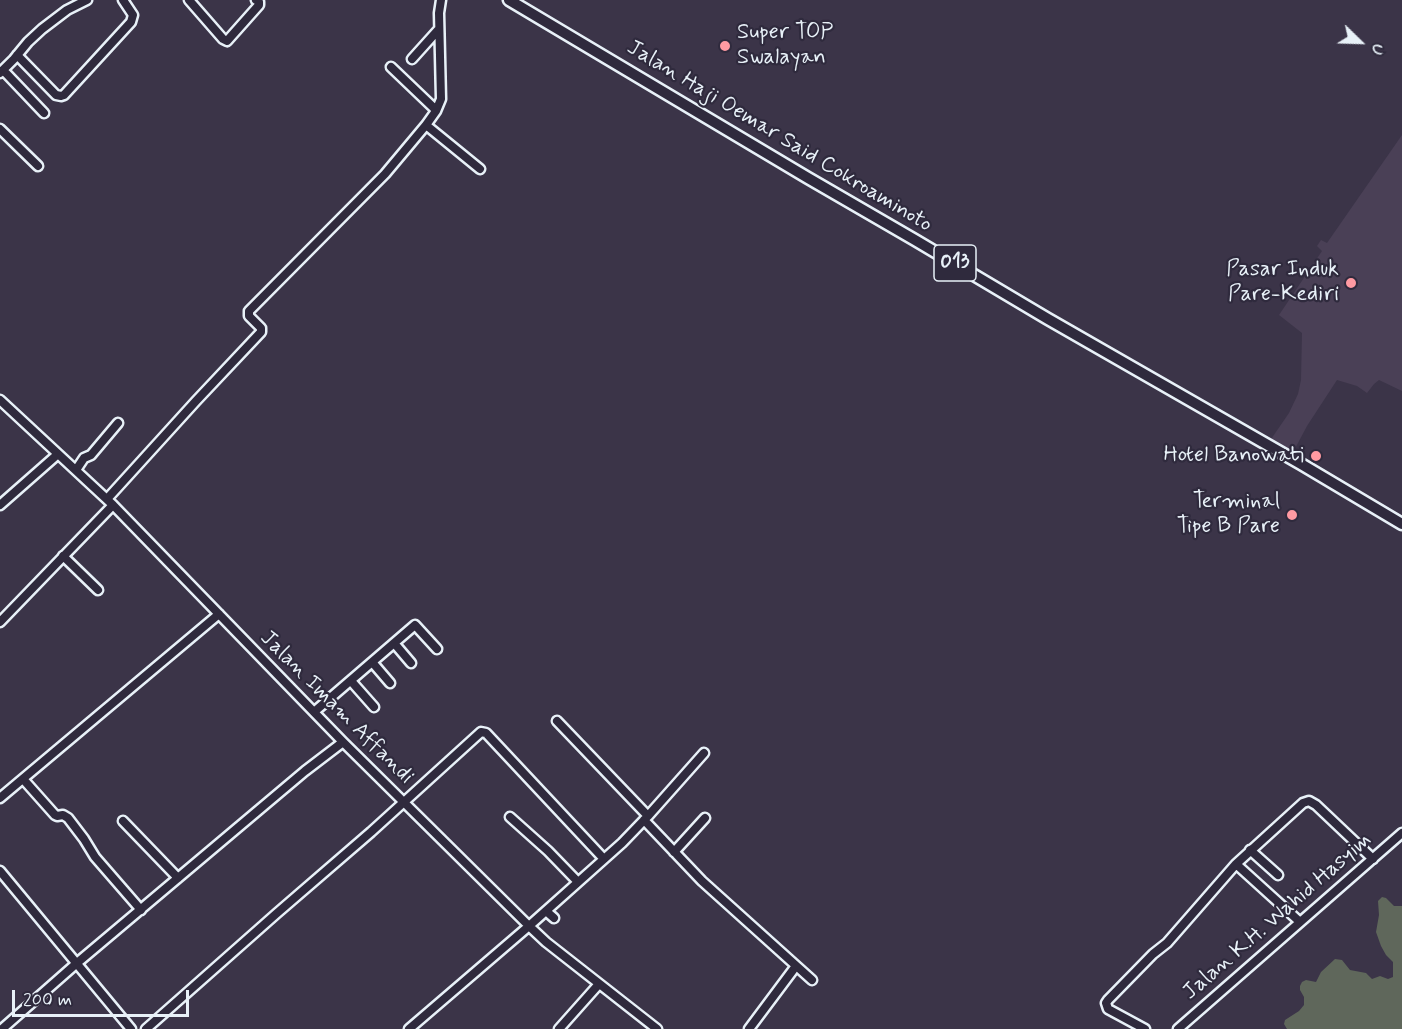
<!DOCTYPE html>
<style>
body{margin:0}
#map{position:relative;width:1402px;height:1029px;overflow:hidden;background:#3b3448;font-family:Mynerve,sans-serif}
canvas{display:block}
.north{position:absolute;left:1330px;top:12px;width:60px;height:60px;-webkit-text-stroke:4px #2f2a3d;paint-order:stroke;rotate:113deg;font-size:16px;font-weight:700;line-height:24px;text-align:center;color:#e8f1f8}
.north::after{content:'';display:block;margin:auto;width:21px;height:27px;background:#e8f1f8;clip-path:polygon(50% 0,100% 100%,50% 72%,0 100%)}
.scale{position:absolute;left:12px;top:990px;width:177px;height:27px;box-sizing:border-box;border:3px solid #e8f1f8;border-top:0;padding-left:8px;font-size:18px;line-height:21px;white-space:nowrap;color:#e8f1f8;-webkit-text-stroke:4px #2f2a3d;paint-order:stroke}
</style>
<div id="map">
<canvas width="1402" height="1029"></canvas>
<div class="north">U</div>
<div class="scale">200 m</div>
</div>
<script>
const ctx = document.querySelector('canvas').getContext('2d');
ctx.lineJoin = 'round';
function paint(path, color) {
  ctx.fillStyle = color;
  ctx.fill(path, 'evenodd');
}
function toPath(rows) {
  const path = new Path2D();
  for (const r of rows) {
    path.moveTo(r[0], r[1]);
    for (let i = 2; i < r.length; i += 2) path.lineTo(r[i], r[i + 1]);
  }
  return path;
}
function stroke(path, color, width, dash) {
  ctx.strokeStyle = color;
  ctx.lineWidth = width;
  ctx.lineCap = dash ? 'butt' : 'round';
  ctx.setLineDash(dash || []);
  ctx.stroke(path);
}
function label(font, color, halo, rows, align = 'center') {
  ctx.font = font + ' Mynerve,sans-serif';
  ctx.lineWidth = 4.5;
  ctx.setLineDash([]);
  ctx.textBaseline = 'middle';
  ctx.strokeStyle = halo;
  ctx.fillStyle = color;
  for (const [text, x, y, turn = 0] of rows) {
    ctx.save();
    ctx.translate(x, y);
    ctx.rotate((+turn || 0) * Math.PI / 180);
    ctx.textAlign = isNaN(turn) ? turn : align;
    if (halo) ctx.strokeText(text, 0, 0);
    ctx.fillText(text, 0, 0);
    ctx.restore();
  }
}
paint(toPath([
 [1402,135,1402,391,1379,380,1374,384,1367,393,1357,386,1337,380,1307,426,1290,458,1267,445,1289,413,1298,394,1301,380,1302,333,1279,315,1322,251,1317,246,1321,240,1327,243]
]), '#4a4056');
paint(toPath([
 [1382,897,1386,898,1394,906,1402,906,1402,1029,1287,1029,1284,1024,1285,1020,1299,1011,1304,1005,1304,997,1300,990,1300,986,1302,982,1306,980,1316,982,1321,972,1335,959,1342,960,1350,970,1366,973,1372,979,1380,976,1388,979,1393,977,1393,962,1386,955,1381,946,1376,932,1379,915,1378,901]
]), '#5f675b');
const minor = toPath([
 [189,0,223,39,227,41,259,5,259,2,256,0],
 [17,55,56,95,61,96,64,95,131,22,133,15,123,0],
 [412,59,439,29],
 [391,67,436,110],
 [3,70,44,113],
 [0,73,14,59,28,42,42,29,67,10,87,0],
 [426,125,480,169],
 [0,129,38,166],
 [0,400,113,505,343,742,529,926,546,942,657,1029],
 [76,470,84,458,91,455,118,423],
 [107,499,196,401,261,332,261,328,249,316,249,311,385,174,426,125,436,111,441,99,439,13,441,0],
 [0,505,58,454],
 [63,556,98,590],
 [0,622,113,505],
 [394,643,411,663],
 [372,662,390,683],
 [351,681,374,707],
 [314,712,415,625,437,649],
 [557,721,648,816],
 [23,779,55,815,57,816,63,815,68,818,84,839,95,857,141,910],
 [0,798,219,614],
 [510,817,548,851,578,882],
 [644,820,702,881,812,980],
 [123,821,178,878],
 [1250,850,1278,875],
 [674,852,705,818],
 [1236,864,1300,922],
 [0,871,131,1029],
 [546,911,554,918],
 [2,1029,77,963,305,771,343,742],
 [146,1029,276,914,371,832,481,732,486,733,604,859],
 [409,1029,529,926,622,843,648,816,704,753],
 [559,1029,599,984],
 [749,1029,796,966],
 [1145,1029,1108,1009,1106,1003,1108,1000,1153,954,1167,943,1236,864,1303,803,1309,801,1316,805,1373,859],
 [1178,1029,1402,833]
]);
const major = toPath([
 [509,0,808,178,915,240,1048,319,1301,464,1402,524]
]);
stroke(minor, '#e8f1f8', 13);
stroke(major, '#e8f1f8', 15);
stroke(minor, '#2f2a3d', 8);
stroke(major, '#2f2a3d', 10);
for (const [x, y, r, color] of [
 [725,46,6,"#ff9aa2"],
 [1351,283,6,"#ff9aa2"],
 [1316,456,6,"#ff9aa2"],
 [1292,515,6,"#ff9aa2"]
]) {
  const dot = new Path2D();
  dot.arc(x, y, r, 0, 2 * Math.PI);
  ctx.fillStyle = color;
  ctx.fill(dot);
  stroke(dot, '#2f2a3d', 2);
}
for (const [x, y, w] of [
 [955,263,42]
]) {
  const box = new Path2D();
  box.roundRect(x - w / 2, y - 18, w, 36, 4.5);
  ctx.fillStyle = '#2f2a3d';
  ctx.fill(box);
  stroke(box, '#e8f1f8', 1.5);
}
label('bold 21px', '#e8f1f8', null, [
 ["013",955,263]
]);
label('22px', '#e8f1f8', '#2f2a3d', [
 ["Super TOP",737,33,"left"],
 ["Swalayan",737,58,"left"],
 ["Pasar Induk",1339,270],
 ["Pare-Kediri",1339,295],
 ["Hotel Banowati",1304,456],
 ["Terminal",1280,502],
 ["Tipe B Pare",1280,527]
], 'right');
label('22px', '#e8f1f8', '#2f2a3d', [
 ["Jalan Haji Oemar Said Cokroaminoto",779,137,31],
 ["Jalan Imam Affandi",336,708,45],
 ["Jalan K.H. Wahid Hasyim",1278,917,-41]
]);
</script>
